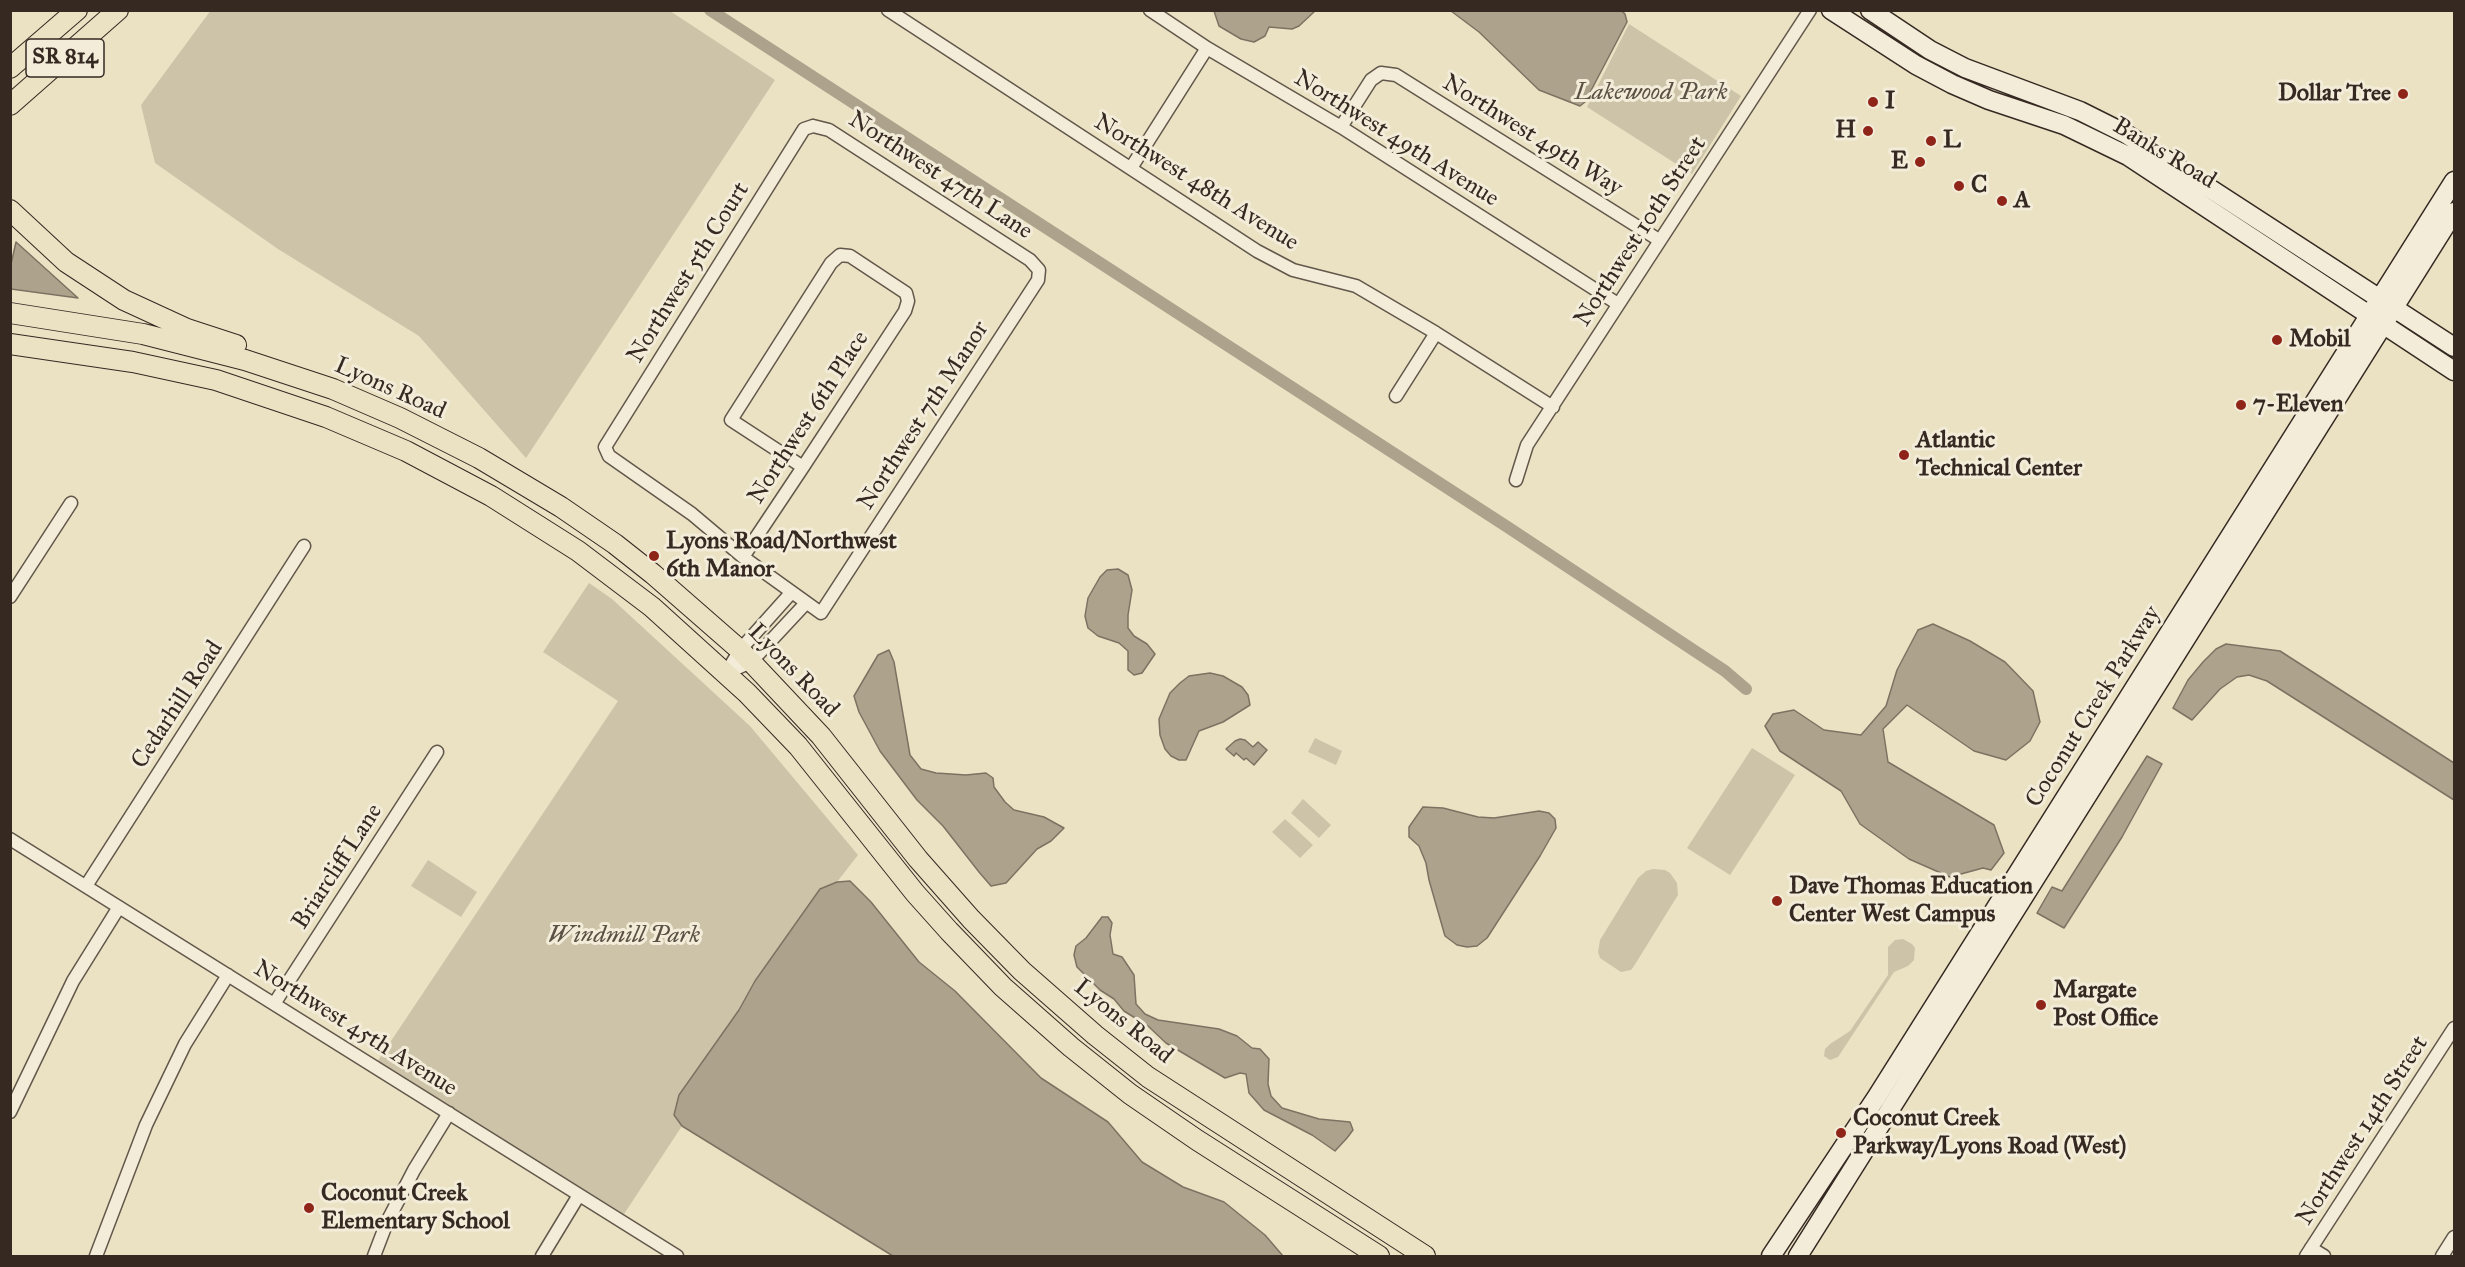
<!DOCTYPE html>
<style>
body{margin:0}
#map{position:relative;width:2465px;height:1267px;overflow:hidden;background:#ebe2c4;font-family:"IM FELL Great Primer",serif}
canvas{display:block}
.frame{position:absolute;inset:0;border:12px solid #352922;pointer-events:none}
</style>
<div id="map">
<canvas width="2465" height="1267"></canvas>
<div class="frame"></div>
</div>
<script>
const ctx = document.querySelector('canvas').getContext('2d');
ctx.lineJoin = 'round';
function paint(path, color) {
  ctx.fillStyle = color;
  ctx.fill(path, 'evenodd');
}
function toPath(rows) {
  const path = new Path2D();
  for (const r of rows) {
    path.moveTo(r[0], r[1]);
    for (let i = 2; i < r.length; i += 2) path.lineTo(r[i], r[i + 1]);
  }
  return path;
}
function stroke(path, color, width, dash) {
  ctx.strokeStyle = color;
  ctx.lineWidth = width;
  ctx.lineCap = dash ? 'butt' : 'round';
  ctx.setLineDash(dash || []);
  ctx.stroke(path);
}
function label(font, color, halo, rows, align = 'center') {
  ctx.font = font + ' "IM FELL Great Primer",serif';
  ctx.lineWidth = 6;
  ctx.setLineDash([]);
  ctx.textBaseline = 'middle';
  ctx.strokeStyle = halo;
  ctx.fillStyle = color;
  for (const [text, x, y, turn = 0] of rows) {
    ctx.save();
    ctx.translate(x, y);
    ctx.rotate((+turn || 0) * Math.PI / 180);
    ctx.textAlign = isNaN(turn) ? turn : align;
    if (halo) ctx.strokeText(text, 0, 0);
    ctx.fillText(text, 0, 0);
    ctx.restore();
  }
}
paint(toPath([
 [211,10,670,11,775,80,526,458,419,336,278,249,155,163,141,105],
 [1629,24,1741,96,1692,174,1587,107],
 [589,583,612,599,750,726,858,855,837,882,820,889,755,981,739,1010,679,1095,674,1115,682,1126,624,1214,377,1062,618,701,543,652],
 [1315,738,1342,751,1336,765,1308,752],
 [1752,748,1795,775,1730,875,1687,848],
 [1303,799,1331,825,1319,838,1291,813],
 [1285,819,1313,845,1300,858,1272,832],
 [428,860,477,892,461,917,411,886],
 [1653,869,1665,870,1670,873,1677,883,1678,895,1634,966,1631,970,1621,972,1600,958,1598,952,1600,940,1638,878,1646,871],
 [1903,939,1912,944,1915,948,1914,960,1908,966,1894,972,1838,1057,1830,1060,1824,1056,1825,1049,1830,1044,1850,1031,1888,975,1888,947,1895,940]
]), '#ccc3a8');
const water = toPath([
 [1214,11,1214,10,1315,11,1299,26,1292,29,1269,27,1265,36,1254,42,1241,39,1219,26,1214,11],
 [1451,11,1622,11,1625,14,1627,22,1585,102,1580,106,1539,90,1479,32,1451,11],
 [16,242,78,298,11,289,11,264,16,242],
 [1118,569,1128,575,1132,590,1128,615,1128,628,1134,636,1147,644,1155,654,1142,673,1134,675,1128,670,1128,651,1119,643,1098,636,1088,628,1085,616,1088,598,1100,577,1107,570,1118,569],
 [1933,624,1970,641,2005,662,2033,691,2040,722,2030,741,2006,760,1974,751,1907,705,1883,729,1888,762,1994,825,2004,853,1991,870,1983,868,1950,877,1909,859,1860,824,1841,791,1780,751,1765,726,1773,714,1794,710,1824,730,1861,735,1886,706,1897,670,1918,630,1933,624],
 [2226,644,2280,651,2454,763,2454,800,2267,681,2249,675,2237,677,2220,689,2192,720,2173,708,2188,680,2203,662,2216,649,2226,644],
 [889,650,894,662,910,755,921,769,936,773,966,775,986,773,993,778,994,787,1005,802,1014,810,1044,817,1064,828,1051,841,1037,849,1006,883,991,886,979,872,943,826,917,800,880,751,859,712,854,696,878,655,889,650],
 [1210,673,1223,676,1242,687,1248,695,1250,705,1223,722,1199,731,1186,760,1179,760,1171,756,1165,749,1160,735,1159,719,1170,693,1180,683,1189,676,1210,673],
 [1240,739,1245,740,1253,747,1258,742,1267,750,1254,765,1246,758,1244,760,1236,753,1234,756,1226,749,1235,741,1240,739],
 [2147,756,2162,764,2122,837,2064,928,2037,913,2052,887,2062,891,2147,756],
 [1423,807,1443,808,1478,817,1494,818,1539,811,1549,813,1555,819,1556,828,1540,856,1487,938,1477,946,1467,947,1457,945,1445,936,1429,880,1426,863,1419,846,1409,837,1409,827,1423,807],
 [850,881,871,902,919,962,955,991,1041,1078,1108,1122,1142,1162,1183,1187,1224,1202,1265,1235,1283,1256,893,1256,682,1126,674,1115,679,1095,739,1010,755,981,820,889,837,882,850,881],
 [1102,917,1108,917,1112,923,1110,935,1113,954,1122,957,1134,975,1136,1004,1145,1014,1158,1020,1219,1029,1237,1036,1252,1048,1260,1049,1269,1059,1268,1084,1271,1096,1282,1108,1319,1119,1350,1122,1353,1130,1347,1138,1335,1151,1312,1135,1264,1110,1249,1093,1246,1074,1240,1073,1225,1078,1166,1043,1148,1026,1124,1011,1114,999,1100,990,1077,967,1074,955,1076,946,1086,938,1102,917]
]);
paint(water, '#ada38d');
stroke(water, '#7d7262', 1.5);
stroke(toPath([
 [710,10,1509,528,1725,671,1746,689]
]), '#ada38d', 12);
const street = toPath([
 [888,10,1257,251,1293,270,1356,286,1436,333,1553,407],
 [1150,10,1207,48,1341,127,1618,304],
 [813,126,829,130,1030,260,1039,270,1038,280,821,613,743,557,692,514,609,456,605,447,804,129,813,126],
 [1341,127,1371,80,1381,73,1396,75,1659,240],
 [1131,168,1207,48],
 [1396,396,1436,333],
 [1516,480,1527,445,1810,10],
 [743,557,803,467,905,311,908,301,906,293,850,256,840,255,831,263,731,420,803,467],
 [10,597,71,503],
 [726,673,751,662,806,603],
 [726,673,740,650,791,593],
 [10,839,677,1256],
 [86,886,304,546],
 [274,1004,437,752],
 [10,1112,73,981,119,907],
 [2311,1248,2324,1256],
 [96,1256,146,1125,185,1044,228,975],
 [374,1256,387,1222,414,1170,449,1113],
 [542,1256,579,1195],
 [2306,1256,2454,1028],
 [2442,1256,2454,1237]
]);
const secondary = toPath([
 [1831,10,1916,65,1952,84,1989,100,2064,125,2128,156,2454,371],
 [1870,10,1930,50,1965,68,2080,111,2126,134,2454,347],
 [1771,1256,1876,1098,2454,181],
 [1798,1256,2454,212]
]);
const primary = toPath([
 [10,68,77,10],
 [10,105,118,10],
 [10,210,66,262,124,300,187,329,236,345],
 [10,313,143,334,245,360,333,389,400,418,479,458,561,507,615,544,653,574,740,650,821,736,918,859,971,919,1022,971,1095,1035,1148,1077,1425,1256],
 [10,344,133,362,216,380,326,417,406,451,491,496,578,551,652,607,747,693,798,746,915,893,949,931,1003,987,1071,1047,1130,1094,1197,1140,1379,1256]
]);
stroke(street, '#62574a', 15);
stroke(secondary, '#352922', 21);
stroke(primary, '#352922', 22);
stroke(street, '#f2ecd9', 12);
stroke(secondary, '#f2ecd9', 18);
stroke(primary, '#ebe2c4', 20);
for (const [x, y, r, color] of [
 [2403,94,6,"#8f2418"],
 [1873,102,6,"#8f2418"],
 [1868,131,6,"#8f2418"],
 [1931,141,6,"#8f2418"],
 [1920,162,6,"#8f2418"],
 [1959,186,6,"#8f2418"],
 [2002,201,6,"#8f2418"],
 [2277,340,6,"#8f2418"],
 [2241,405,6,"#8f2418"],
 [1904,455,6,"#8f2418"],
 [654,556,6,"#8f2418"],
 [1777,901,6,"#8f2418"],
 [2041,1005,6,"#8f2418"],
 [1841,1133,6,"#8f2418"],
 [309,1208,6,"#8f2418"]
]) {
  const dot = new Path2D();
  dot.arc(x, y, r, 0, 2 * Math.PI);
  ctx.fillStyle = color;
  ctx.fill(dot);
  stroke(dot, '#f2ecd9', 2);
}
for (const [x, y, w] of [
 [65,58,78]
]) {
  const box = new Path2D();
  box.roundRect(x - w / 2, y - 19, w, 38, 4.5);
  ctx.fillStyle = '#f2ecd9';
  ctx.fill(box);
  stroke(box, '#352922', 1.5);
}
label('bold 22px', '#352922', null, [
 ["SR 814",65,58]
]);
label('italic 24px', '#5b5044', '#f2ecd9', [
 ["Lakewood Park",1651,93],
 ["Windmill Park",624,936]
]);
label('bold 24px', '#352922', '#f2ecd9', [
 ["Dollar Tree",2391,94,"right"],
 ["I",1885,102],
 ["H",1856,131,"right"],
 ["L",1943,141],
 ["E",1908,162,"right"],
 ["C",1971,186],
 ["A",2014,201],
 ["Mobil",2289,340],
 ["7-Eleven",2253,405],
 ["Atlantic",1916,441],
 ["Technical Center",1916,469],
 ["Lyons Road/Northwest",666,542],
 ["6th Manor",666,570],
 ["Dave Thomas Education",1789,887],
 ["Center West Campus",1789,915],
 ["Margate",2053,991],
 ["Post Office",2053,1019],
 ["Coconut Creek",1853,1119],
 ["Parkway/Lyons Road (West)",1853,1147],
 ["Coconut Creek",321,1194],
 ["Elementary School",321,1222]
], 'left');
label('24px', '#352922', '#f2ecd9', [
 ["Northwest 49th Way",1532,136,32],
 ["Northwest 49th Avenue",1396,139,32],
 ["Banks Road",2164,154,31],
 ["Northwest 47th Lane",940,176,33],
 ["Northwest 48th Avenue",1196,183,32],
 ["Northwest 10th Street",1641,232,-57],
 ["Northwest 5th Court",689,273,-58],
 ["Lyons Road",390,389,24],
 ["Northwest 7th Manor",924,416,-57],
 ["Northwest 6th Place",809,418,-57],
 ["Lyons Road",793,671,46],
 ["Cedarhill Road",178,705,-57],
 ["Coconut Creek Parkway",2094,707,-58],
 ["Briarcliff Lane",338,867,-57],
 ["Lyons Road",1123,1022,39],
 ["Northwest 45th Avenue",355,1029,32],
 ["Northwest 14th Street",2363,1131,-57]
]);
</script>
